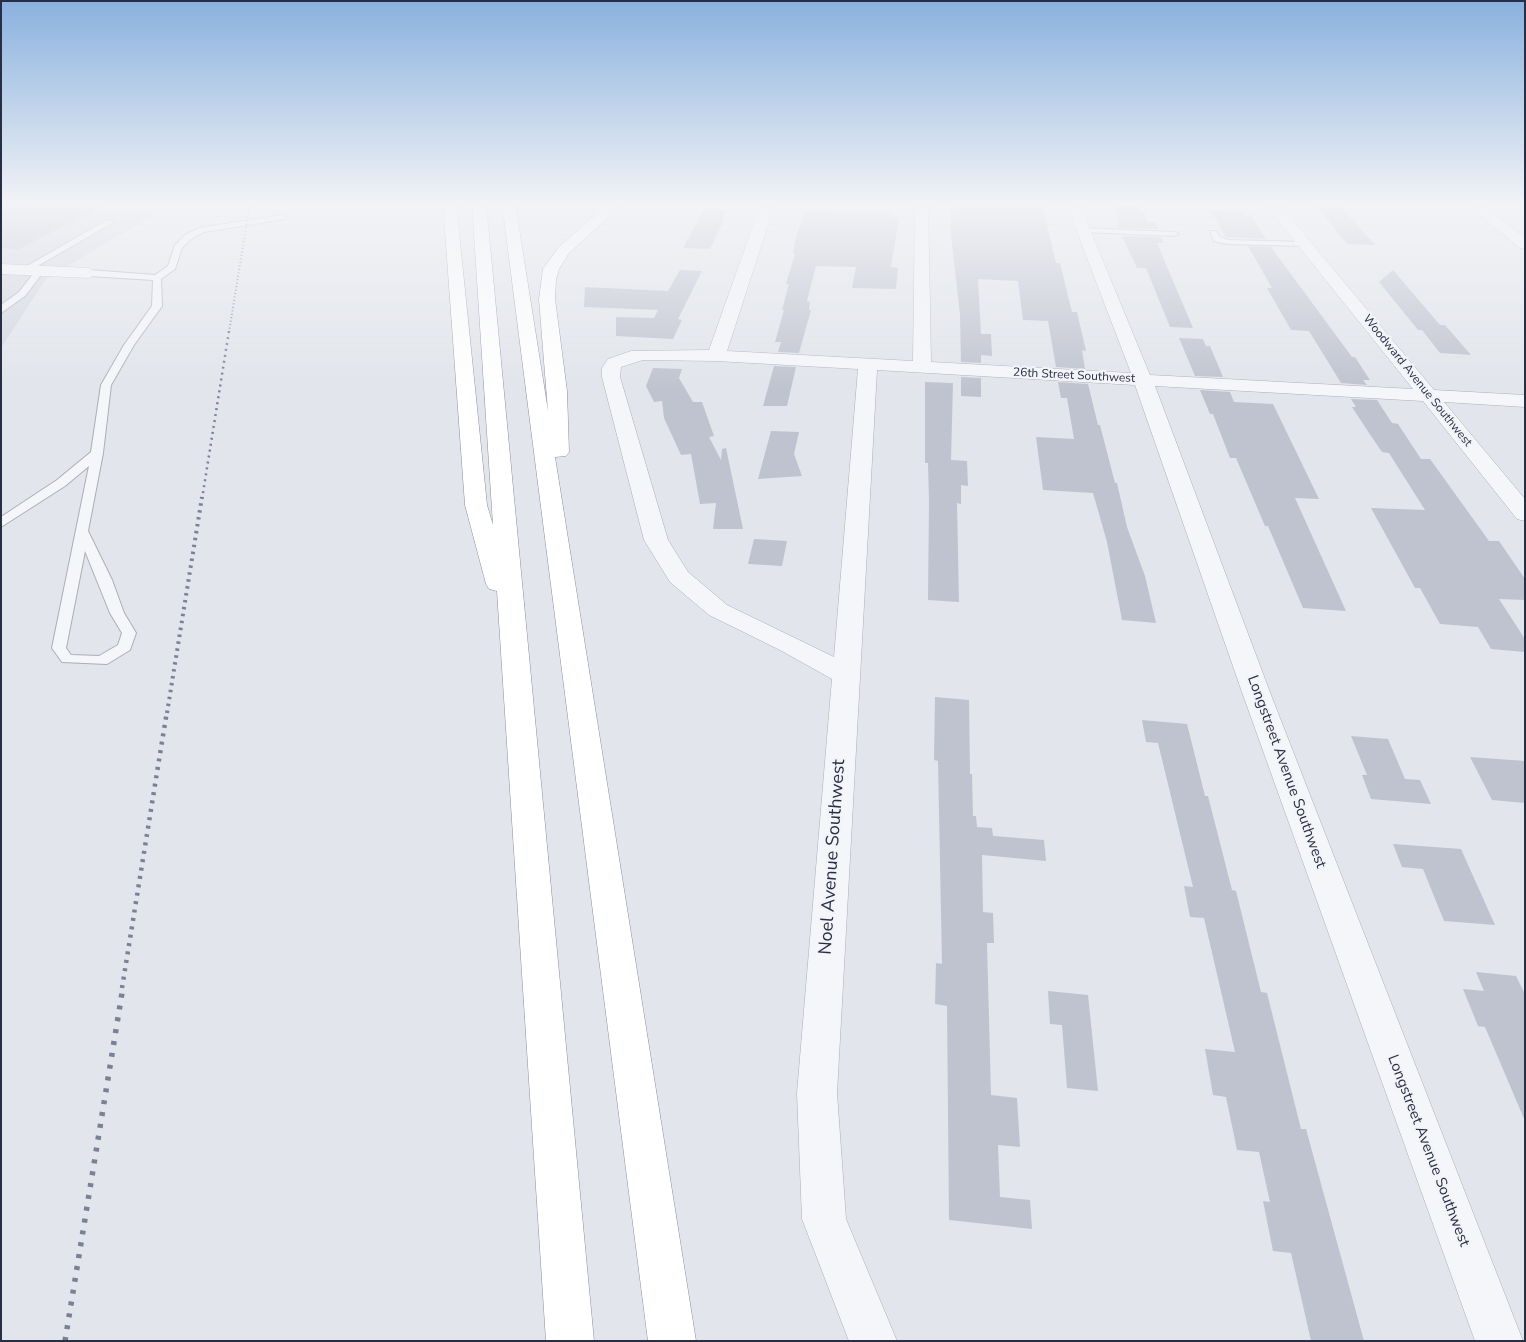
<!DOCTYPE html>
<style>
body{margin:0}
#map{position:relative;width:1526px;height:1342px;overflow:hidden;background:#e2e5eb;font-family:"Nunito Sans",sans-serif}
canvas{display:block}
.frame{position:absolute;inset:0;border:2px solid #282f45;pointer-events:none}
</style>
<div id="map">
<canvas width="1526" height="1342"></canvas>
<div class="frame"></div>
</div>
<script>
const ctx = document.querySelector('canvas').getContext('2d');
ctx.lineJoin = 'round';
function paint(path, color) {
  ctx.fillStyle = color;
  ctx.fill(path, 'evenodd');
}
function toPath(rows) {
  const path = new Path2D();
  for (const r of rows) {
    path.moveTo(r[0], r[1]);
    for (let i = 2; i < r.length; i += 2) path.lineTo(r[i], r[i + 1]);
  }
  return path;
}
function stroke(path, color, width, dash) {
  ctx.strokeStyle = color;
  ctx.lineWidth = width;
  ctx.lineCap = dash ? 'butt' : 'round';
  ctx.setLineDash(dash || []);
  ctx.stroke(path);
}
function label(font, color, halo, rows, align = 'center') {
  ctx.font = font + ' "Nunito Sans",sans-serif';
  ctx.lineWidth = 4.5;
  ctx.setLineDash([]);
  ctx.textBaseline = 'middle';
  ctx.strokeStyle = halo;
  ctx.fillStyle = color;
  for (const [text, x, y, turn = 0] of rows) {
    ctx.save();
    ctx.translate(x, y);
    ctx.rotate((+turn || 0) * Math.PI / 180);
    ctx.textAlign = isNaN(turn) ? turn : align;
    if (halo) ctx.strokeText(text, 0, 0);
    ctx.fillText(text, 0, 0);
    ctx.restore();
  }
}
paint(toPath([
 [28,208,157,213,46,279,1,348,1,212]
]), '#d4d7e1');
paint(toPath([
 [1,203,108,203,19,249,1,248],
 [956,203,1042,203,1056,263,1060,263,1072,312,1077,312,1086,351,1082,350,1085,369,1056,367,1048,321,1023,320,1018,281,978,279,981,334,991,334,992,356,981,355,981,363,961,362,960,315,951,235,951,209,956,209],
 [1314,203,1338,203,1375,245,1347,244],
 [1114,206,1138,207,1141,212,1144,211,1148,222,1155,222,1158,229,1119,228],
 [704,209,726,209,722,218,725,218,710,249,683,248],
 [1210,210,1243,212,1246,217,1250,214,1266,239,1226,237],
 [805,211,891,214,890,217,899,218,891,267,898,268,896,289,852,288,856,267,816,266,807,301,810,302,809,310,811,310,799,353,778,352,781,342,775,342,784,310,782,310,789,284,786,284,795,254,793,254,796,237],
 [1122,236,1161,237,1164,243,1157,243,1193,328,1170,327,1146,268,1137,268],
 [1248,246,1271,247,1352,357,1355,357,1370,380,1363,380,1367,385,1341,383,1309,331,1291,330,1267,288,1272,288],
 [680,270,702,271,678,319,682,320,673,339,616,336,616,317,654,318,658,310,584,307,585,287,668,291],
 [1393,270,1440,325,1445,325,1471,355,1440,353,1422,330,1418,330,1379,282],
 [1179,338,1203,339,1206,346,1210,346,1223,377,1195,376],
 [774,366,796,367,787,406,763,406],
 [653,368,682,369,679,378,693,402,702,402,714,436,709,437,721,460,722,449,726,448,743,529,713,529,716,503,700,504,691,454,681,455,664,418,662,401,654,402,646,386],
 [961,377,981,378,981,397,961,396],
 [925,382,953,383,951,460,967,461,968,486,961,485,961,504,957,503,959,602,928,600,929,502,928,463,925,463],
 [1058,382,1088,384,1098,425,1100,425,1115,483,1117,483,1127,527,1145,576,1156,623,1122,620,1107,542,1093,493,1043,490,1036,437,1074,439,1067,398,1061,398],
 [1200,390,1230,392,1234,402,1273,404,1319,499,1295,498,1346,611,1303,608,1268,526,1265,526,1236,458,1230,458,1213,414,1210,414],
 [1351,399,1377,400,1392,423,1398,424,1421,459,1430,459,1489,541,1499,541,1525,579,1525,600,1499,599,1525,639,1525,652,1491,649,1478,627,1440,624,1420,588,1415,588,1371,508,1425,510,1389,453,1382,452,1369,433,1352,407,1356,407],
 [771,431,799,432,794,454,802,476,758,479],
 [754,539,787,541,782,566,748,564],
 [935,697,969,700,970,774,972,774,973,816,976,816,977,827,992,828,993,836,1044,840,1046,861,982,855,983,912,993,913,994,943,987,943,991,1095,1017,1098,1020,1147,998,1145,1000,1197,1030,1200,1032,1229,949,1220,947,1006,935,1004,936,963,942,964,938,761,934,760],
 [1142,720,1187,724,1205,796,1208,796,1232,890,1236,891,1261,992,1267,993,1301,1129,1306,1129,1364,1341,1311,1341,1291,1253,1273,1251,1263,1201,1270,1202,1259,1152,1237,1150,1226,1097,1213,1095,1205,1049,1235,1052,1204,918,1190,917,1184,886,1193,887,1158,743,1146,742],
 [1351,736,1388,739,1405,779,1420,780,1431,804,1371,799,1362,775,1367,775],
 [1470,757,1525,761,1525,803,1492,800],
 [1393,844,1461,849,1495,925,1444,921,1423,869,1402,867],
 [1476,972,1516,976,1525,994,1525,1121,1485,1027,1478,1026,1463,989,1484,991],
 [1048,991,1088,995,1098,1091,1067,1088,1062,1025,1050,1024]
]), '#bfc3cf');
const lane = toPath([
 [282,215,285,215,285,219,204,232,191,239,182,248,175,269,161,279,162,306,134,345,111,385,103,453,88,531,112,580,124,613,136,633,130,650,107,664,62,662,52,648,89,466,65,486,1,527,1,517,57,480,91,452,101,385,124,345,152,306,153,280,89,276,85,273,89,270,155,275,168,266,175,245,185,235,199,228,282,215],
 [85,551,110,613,122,633,118,645,99,656,71,655,66,648,85,551],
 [107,220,114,222,27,272,20,270,107,220],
 [1081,228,1175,232,1179,234,1175,236,1084,232,1081,232,1081,228],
 [1210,231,1216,231,1220,237,1228,240,1305,242,1309,244,1305,246,1227,244,1214,241,1210,231],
 [37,269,44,271,25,296,1,313,1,305,19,292,37,269]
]);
const street = toPath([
 [761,203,775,203,727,351,913,361,915,203,928,203,931,362,1131,373,1066,203,1079,203,1150,375,1413,389,1264,203,1278,203,1434,390,1525,395,1525,407,1444,402,1525,499,1525,521,1517,519,1423,401,1155,386,1271,695,1523,1341,1475,1341,1243,695,1135,385,877,370,837,1093,846,1219,897,1341,849,1341,802,1219,797,1093,832,679,780,650,709,615,670,582,644,540,602,377,602,368,608,359,631,351,709,350,761,203],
 [643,360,716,361,858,369,834,657,727,605,688,572,668,540,620,377,621,367,643,360],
 [1465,203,1479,203,1525,238,1525,249,1520,248,1465,203],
 [1,264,89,268,97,273,89,278,1,274,1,264]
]);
const highway = toPath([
 [443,203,456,203,487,505,493,525,472,203,486,203,594,1341,546,1341,497,591,489,589,486,584,465,505,443,203],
 [502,203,515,203,548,411,539,299,543,269,559,247,609,203,624,203,569,253,559,269,556,279,555,299,567,391,569,452,566,456,555,457,696,1341,648,1341,502,203]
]);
stroke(lane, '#aaaeb9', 2);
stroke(street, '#aaaeb9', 1);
stroke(highway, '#888fa3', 1);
paint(lane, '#f5f6f9');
paint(street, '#f5f6f9');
paint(highway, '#fff');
stroke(toPath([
 [229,332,250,203]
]), '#7a8197', 2, [1, 2.5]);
stroke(toPath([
 [202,499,229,331]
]), '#7a8197', 2.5, [2, 4]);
stroke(toPath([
 [167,713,202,497]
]), '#7a8197', 4, [2.5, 4.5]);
stroke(toPath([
 [122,988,167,711]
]), '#7a8197', 4.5, [3, 5.5]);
stroke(toPath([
 [65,1341,123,987]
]), '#7a8197', 5.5, [4, 8]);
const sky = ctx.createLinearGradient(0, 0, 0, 391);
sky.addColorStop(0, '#89b1de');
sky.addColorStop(0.52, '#f2f3f6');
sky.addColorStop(1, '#f2f3f600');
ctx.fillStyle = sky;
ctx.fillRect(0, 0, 1526, 391);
label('12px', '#282f45', '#f2f4f8', [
 ["26th Street Southwest",1074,376,3],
 ["Woodward Avenue Southwest",1417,381,51]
]);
label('15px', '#282f45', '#f2f4f8', [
 ["Longstreet Avenue Southwest",1286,772,70],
 ["Longstreet Avenue Southwest",1428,1151,69]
]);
label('18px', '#282f45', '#f2f4f8', [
 ["Noel Avenue Southwest",833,857,-86]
]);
</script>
